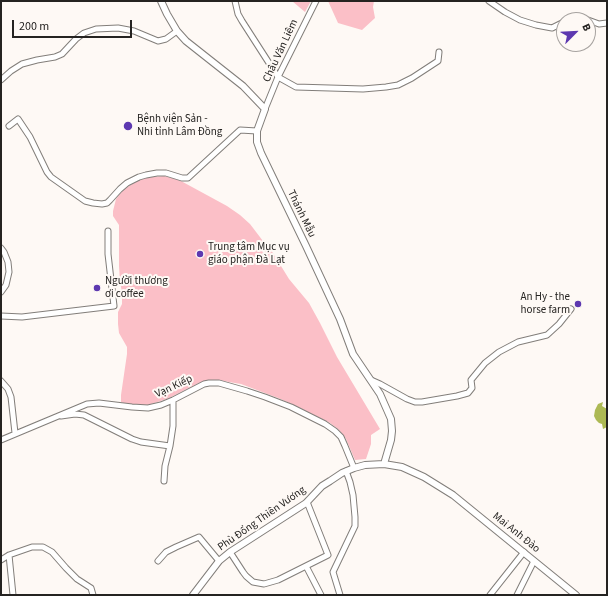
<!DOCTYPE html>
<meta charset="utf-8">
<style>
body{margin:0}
#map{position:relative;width:608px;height:596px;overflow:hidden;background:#fef9f5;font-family:"Source Sans 3",sans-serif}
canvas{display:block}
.frame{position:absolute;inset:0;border:2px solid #252321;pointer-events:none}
.north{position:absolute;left:556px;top:12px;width:40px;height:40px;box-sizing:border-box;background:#fef9f5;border:1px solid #a7a3a0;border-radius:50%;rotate:66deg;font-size:11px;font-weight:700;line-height:16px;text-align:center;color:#252321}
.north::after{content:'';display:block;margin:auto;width:14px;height:18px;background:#5d38b0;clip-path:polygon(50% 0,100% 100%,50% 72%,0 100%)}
.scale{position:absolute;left:12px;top:20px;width:120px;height:18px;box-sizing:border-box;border:2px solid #252321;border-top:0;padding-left:5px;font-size:12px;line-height:14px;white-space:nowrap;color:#252321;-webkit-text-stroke:3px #fef9f5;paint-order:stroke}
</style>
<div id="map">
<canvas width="608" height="596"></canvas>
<div class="frame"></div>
<div class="north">B</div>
<div class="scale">200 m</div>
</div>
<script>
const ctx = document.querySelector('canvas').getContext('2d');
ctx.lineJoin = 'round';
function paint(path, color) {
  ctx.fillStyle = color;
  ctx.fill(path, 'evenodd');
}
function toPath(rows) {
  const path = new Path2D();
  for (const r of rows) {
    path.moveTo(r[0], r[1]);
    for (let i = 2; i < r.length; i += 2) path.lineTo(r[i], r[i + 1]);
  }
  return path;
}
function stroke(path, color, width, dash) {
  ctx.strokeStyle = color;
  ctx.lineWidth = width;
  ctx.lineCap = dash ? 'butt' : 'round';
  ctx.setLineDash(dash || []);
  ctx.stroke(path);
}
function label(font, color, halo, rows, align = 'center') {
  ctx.font = font + ' "Source Sans 3",sans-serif';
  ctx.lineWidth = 4;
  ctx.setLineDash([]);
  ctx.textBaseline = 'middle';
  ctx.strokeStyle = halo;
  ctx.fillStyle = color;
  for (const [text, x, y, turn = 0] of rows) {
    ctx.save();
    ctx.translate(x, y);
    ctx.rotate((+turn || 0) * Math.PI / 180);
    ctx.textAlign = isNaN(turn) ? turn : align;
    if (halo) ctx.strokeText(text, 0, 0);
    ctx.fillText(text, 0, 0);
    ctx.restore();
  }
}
paint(toPath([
 [292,1,311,1,305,12],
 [328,1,374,1,373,7,375,18,362,30,338,23],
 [164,176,172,178,181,181,227,206,240,215,250,224,266,245,273,253,289,279,309,303,320,323,337,357,380,429,371,435,371,444,366,459,355,460,346,439,339,430,330,423,296,406,278,398,241,384,229,382,219,380,210,380,199,383,167,399,148,405,137,405,123,403,121,402,121,395,127,354,127,347,119,333,118,324,118,312,122,304,122,292,120,282,119,266,119,225,113,216,113,211,116,199,122,191,126,188,135,182,144,178,151,177]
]), '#fbbfc7');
paint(toPath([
 [603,402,602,406,607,409,607,427,603,429,602,424,599,423,596,420,594,416,595,410,598,404]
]), '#adb954');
const minor = toPath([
 [235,1,238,14,242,21,278,77,296,87,363,89,386,87,398,85,412,78,438,61,439,52],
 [489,1,505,12,520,20,536,25,552,28,564,22],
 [568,20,573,17,586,20],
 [588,20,599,24,607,23],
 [1,80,11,71,22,64,37,60,55,57,62,54,76,39,84,33,96,29,118,28,134,31,158,41,166,39,177,31],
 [265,109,278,77,316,1],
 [9,126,18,119,30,137,47,172,51,177,85,201,93,203,102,204,107,203,110,200,120,189,127,183,139,177,146,175,157,173,166,173,182,178,188,178,240,130,257,131],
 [1,248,4,252,8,262,9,272,6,285,1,292],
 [1,316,22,317,114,306,108,254,108,231],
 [371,380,380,384,407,399,415,402,422,402,457,396,468,393,472,388,471,380,485,363,499,352,518,342,547,335,559,324,571,309],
 [1,381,8,389,11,397,15,433],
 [61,416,75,414,84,415,132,439,141,442,170,446],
 [1,440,87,404,99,403,132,407,148,408,161,405,173,400,204,384,209,383,219,383,247,391,265,397,291,407,325,424,335,431,341,437,345,446,354,468],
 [164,481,165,466,170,446,173,426,173,400],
 [230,552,243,572,246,576,253,582,264,584,278,580,328,555,307,502],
 [9,555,13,595],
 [1,560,9,555,32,547,43,547,52,552,66,568,77,579,91,588,93,595],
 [158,561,166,552,176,547,199,537,219,561],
 [306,566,321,595],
 [340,595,333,572,355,526,355,517,353,495,350,482,346,471],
 [490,595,524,552],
 [517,595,534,561]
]);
const major = toPath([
 [161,1,167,14,177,31,186,41,243,86,265,109,257,131,257,142,261,153,306,246,340,319,353,354,380,394,391,419,392,431,391,440,384,464],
 [193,595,219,561,230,552,306,503,322,486,330,481,342,473,354,468,365,465,384,464,402,467,424,477,453,495,576,595]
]);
stroke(minor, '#827e7a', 7);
stroke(major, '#827e7a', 8);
stroke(minor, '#fff', 5);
stroke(major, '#fff', 6);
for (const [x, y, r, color] of [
 [128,126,5,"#5d38b0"],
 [200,254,4,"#5d38b0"],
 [97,288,4,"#5d38b0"],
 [578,304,4,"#5d38b0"]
]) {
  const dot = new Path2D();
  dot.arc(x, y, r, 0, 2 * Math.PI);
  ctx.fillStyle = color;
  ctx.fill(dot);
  stroke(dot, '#fef9f5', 1.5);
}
label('11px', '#252321', '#fef9f5', [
 ["Châu Văn Liêm",281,51,-65],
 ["Thánh Mẫu",301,214,64],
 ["Vạn Kiếp",174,387,-25],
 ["Phù Đổng Thiên Vương",262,519,-35],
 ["Mai Anh Đào",516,533,39]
]);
label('11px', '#252321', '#fef9f5', [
 ["Bệnh viện Sản -",137,120],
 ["Nhi tỉnh Lâm Đồng",137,133],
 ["Trung tâm Mục vụ",208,248],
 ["giáo phận Đà Lạt",208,261],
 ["Người thương",105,282],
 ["ơi coffee",105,295],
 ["An Hy - the",570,298,"right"],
 ["horse farm",570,311,"right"]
], 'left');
</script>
